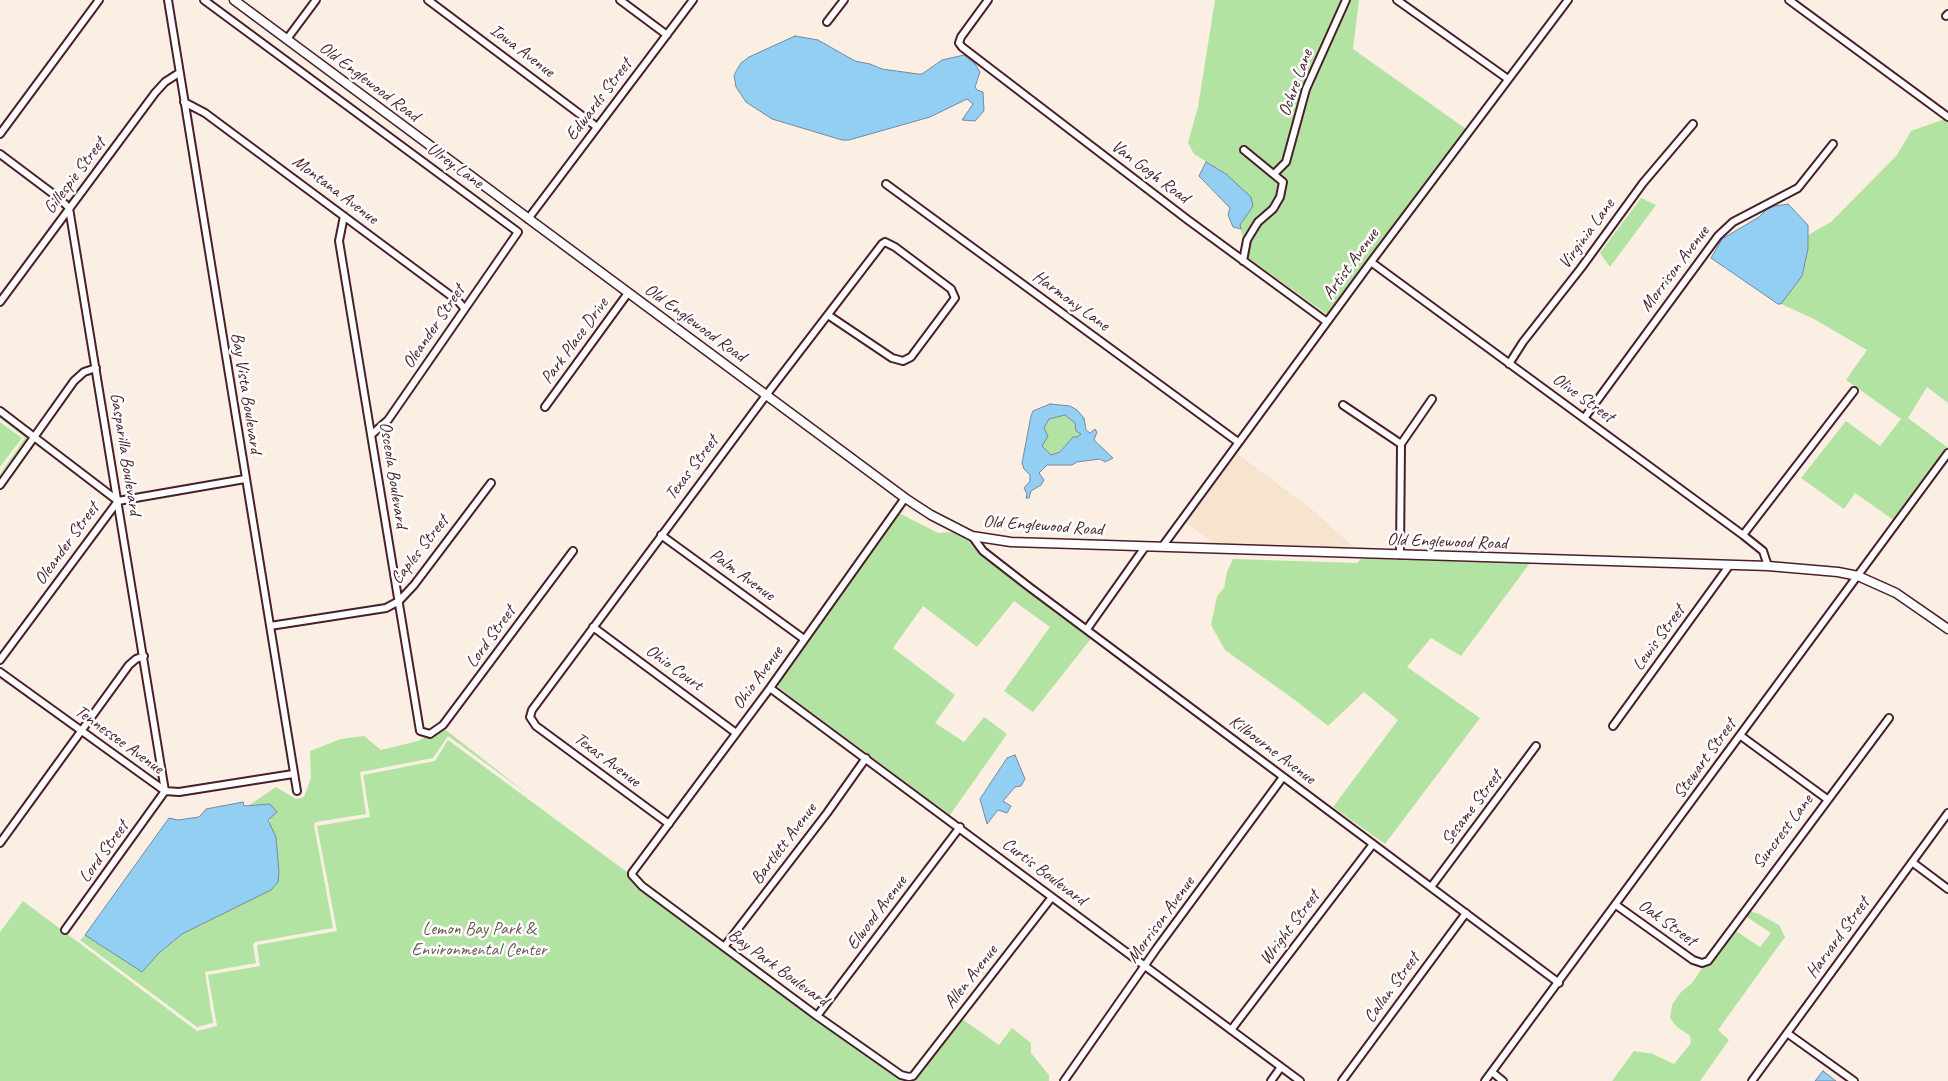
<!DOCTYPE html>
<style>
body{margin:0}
canvas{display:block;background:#faefe2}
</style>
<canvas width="1948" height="1081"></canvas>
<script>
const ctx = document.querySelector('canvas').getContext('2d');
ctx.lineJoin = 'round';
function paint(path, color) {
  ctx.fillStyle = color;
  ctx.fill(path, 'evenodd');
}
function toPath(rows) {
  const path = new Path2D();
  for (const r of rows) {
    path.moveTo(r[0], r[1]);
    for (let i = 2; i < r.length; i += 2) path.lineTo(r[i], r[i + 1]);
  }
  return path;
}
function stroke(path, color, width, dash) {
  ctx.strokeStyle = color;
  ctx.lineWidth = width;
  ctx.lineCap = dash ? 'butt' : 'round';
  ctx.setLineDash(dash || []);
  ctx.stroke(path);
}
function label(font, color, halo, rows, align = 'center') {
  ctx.font = font + ' Caveat,sans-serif';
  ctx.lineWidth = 5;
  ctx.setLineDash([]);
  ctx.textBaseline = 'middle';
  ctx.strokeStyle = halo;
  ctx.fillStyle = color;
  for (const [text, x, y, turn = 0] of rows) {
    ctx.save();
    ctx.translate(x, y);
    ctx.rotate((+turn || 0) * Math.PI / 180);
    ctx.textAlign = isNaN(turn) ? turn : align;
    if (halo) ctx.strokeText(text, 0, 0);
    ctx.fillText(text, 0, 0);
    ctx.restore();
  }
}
paint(toPath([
 [1235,452,1315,512,1357,550,1216,546,1183,520]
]), '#f6e4ce');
paint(toPath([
 [1215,0,1359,0,1353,49,1466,129,1333,319,1246,256,1240,225,1253,206,1226,174,1194,154,1188,143,1198,107],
 [1948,118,1948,403,1927,387,1908,418,1948,448,1895,521,1855,493,1844,509,1801,478,1846,421,1880,446,1901,419,1846,380,1867,350,1814,319,1781,304,1802,276,1808,249,1808,235,1831,222,1897,155,1911,131],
 [1641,198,1656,205,1610,267,1600,253],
 [0,408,35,434,0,482,0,474,25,438,0,418],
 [1065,415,1075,423,1082,434,1076,437,1073,437,1060,452,1051,455,1042,446,1046,438,1044,428,1049,419],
 [0,422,22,438,0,467],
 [899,513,938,533,954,532,975,541,1093,636,1033,712,1004,691,1050,627,1014,601,977,647,923,606,893,648,955,695,935,723,964,742,984,717,1007,734,950,815,779,688,773,680],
 [1233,559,1357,563,1361,559,1376,559,1530,563,1461,656,1431,638,1407,667,1480,718,1385,844,1333,807,1398,720,1364,692,1328,726,1295,700,1225,650,1211,625,1217,596,1224,588,1227,572],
 [442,727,529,795,448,736,433,758,360,772,366,814,316,822,314,825,333,928,255,942,253,945,256,963,205,972,213,1023,197,1027,80,940,85,935,142,972,159,953,182,934,271,890,279,872,276,837,269,825,270,818,260,805,248,806,276,787,296,799,304,797,311,778,310,751,341,739,364,736,381,750,418,741],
 [448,740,910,1081,0,1081,0,932,23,901,197,1031,217,1026,208,975,260,966,257,945,337,931,317,826,370,817,363,775,435,761],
 [1743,909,1759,914,1779,925,1785,937,1718,1030,1729,1040,1700,1081,1612,1081,1634,1051,1653,1054,1674,1064,1691,1043,1690,1036,1677,1027,1670,1018,1672,1005,1681,992,1692,983,1730,927,1760,947,1771,933,1738,911],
 [958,1016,999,1045,1012,1028,1031,1043,1031,1053,1049,1075,1049,1081,916,1081,913,1079]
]), '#b3e3a3');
const water = toPath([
 [795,36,818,40,855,61,870,64,882,69,918,74,922,74,942,60,964,55,975,64,980,72,975,87,977,90,983,92,984,111,975,121,962,120,973,104,967,99,930,117,849,140,842,140,772,119,746,102,736,87,734,75,741,63,749,57,795,36],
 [1206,162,1226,174,1251,197,1253,206,1240,225,1241,229,1233,227,1228,215,1230,208,1199,176,1206,162],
 [1788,204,1808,225,1808,249,1802,276,1781,304,1778,304,1711,258,1722,239,1759,217,1769,207,1788,204],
 [1050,404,1070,406,1077,410,1084,418,1086,430,1090,433,1095,429,1097,432,1094,440,1113,458,1105,462,1100,459,1077,462,1072,465,1047,465,1039,473,1044,480,1041,485,1031,491,1029,498,1026,498,1027,494,1024,488,1030,481,1030,475,1024,469,1022,463,1031,416,1033,411,1050,404],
 [1065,415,1075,423,1076,431,1081,434,1077,437,1073,437,1060,452,1051,455,1042,446,1048,436,1044,428,1049,419,1065,415],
 [1015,755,1025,779,1021,786,1015,787,1003,801,1011,806,1007,813,998,810,987,824,980,799,1007,758,1015,755],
 [243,802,244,806,270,804,277,812,268,820,276,837,279,872,278,882,271,890,182,934,159,953,142,972,85,935,169,818,178,820,199,817,206,809,243,802],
 [1823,1071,1836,1081,1815,1081,1823,1071]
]);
paint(water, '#93cef3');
stroke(water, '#7688a3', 1);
const minor = toPath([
 [168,0,297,791],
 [204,0,518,232,388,420,371,435],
 [428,0,597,127],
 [620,0,667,35],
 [988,0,961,37,959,43,962,47,1188,220,1327,322],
 [1397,0,1508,79],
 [1789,0,1948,117],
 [1946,16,1948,14],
 [827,22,844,0],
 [287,39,316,0],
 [184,102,205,113,458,301,464,308],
 [0,134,99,0],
 [0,154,60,199,69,208,165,791,65,930],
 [1274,174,1286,162,1306,89,1346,0],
 [886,184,1238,442],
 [344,216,339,241,420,731,430,734,443,725,573,551],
 [528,219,693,0],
 [1243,261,1247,240,1258,222,1273,209,1280,197,1283,182,1244,150],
 [1371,262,1743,535,1763,551,1768,566],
 [0,302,155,93,165,82,179,73],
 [1509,364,1523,342,1581,268,1643,183,1693,124],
 [1343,405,1401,444,1400,555],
 [545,407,628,293],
 [0,411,118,501],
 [1585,417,1718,236,1733,222,1798,188,1833,144],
 [1401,444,1432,399],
 [0,485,74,381,84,372,96,368],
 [905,498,770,688,632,873,632,875,642,886,817,1016,901,1075,909,1077,913,1076,1052,897],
 [661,535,804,639],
 [1743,535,1854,391],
 [972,536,983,551,1028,586,1559,983],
 [1162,547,1371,262,1568,0],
 [270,626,386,608,399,601,414,585,491,483],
 [593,627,736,733],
 [1087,629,1145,547],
 [0,660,118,501,245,479],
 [0,672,165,791,179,792,293,774],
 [770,688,1300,1081],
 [1613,726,1729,566],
 [1741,736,1827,799],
 [669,824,536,726,530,717,532,710,767,394,882,244,885,242,895,247,951,289,955,298,911,357,903,361,892,358,828,315],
 [0,843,129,665,136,659,144,656],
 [1912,862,1948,889],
 [1431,887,1536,746],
 [1616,905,1693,960,1702,963,1708,961,1889,718],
 [724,947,827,813,866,758],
 [817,1016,960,827],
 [1231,1030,1373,844],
 [1787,1033,1854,1081],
 [1492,1072,1503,1081],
 [1064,1081,1157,948,1283,777],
 [1271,1081,1281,1067],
 [1342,1081,1466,913],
 [1485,1081,1948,453],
 [1752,1081,1948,813]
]);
const tertiary = toPath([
 [234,0,905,498,931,515,972,536,1011,542,1768,566,1838,572,1858,576,1896,593,1948,629]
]);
stroke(minor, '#4a1f2b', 10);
stroke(tertiary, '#4a1f2b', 11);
stroke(minor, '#fff', 6);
stroke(tertiary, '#fff', 8);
label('18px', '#4a1f2b', '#fff', [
 ["Iowa Avenue",522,51,37],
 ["Old Englewood Road",369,82,37],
 ["Ochre Lane",1296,83,-70],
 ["Edwards Street",599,100,-53],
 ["Ulrey Lane",455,166,36],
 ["Van Gogh Road",1150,172,37],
 ["Gillespie Street",75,176,-53],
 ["Montana Avenue",335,190,37],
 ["Virginia Lane",1587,234,-54],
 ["Artist Avenue",1351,264,-54],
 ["Morrison Avenue",1675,269,-53],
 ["Harmony Lane",1071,301,36],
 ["Old Englewood Road",695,323,36],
 ["Oleander Street",434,327,-56],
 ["Park Place Drive",575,341,-54],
 ["Bay Vista Boulevard",246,393,81],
 ["Olive Street",1583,398,36],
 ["Gasparilla Boulevard",125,454,81],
 ["Texas Street",692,468,-53],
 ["Osceola Boulevard",393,475,81],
 ["Old Englewood Road",1043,526,4],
 ["Old Englewood Road",1447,542,2],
 ["Oleander Street",67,544,-54],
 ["Caples Street",420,550,-52],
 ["Palm Avenue",742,575,36],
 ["Lord Street",491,637,-54],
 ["Lewis Street",1659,638,-54],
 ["Ohio Court",674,668,36],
 ["Ohio Avenue",758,678,-54],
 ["Tennessee Avenue",119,740,36],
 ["Kilbourne Avenue",1272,750,37],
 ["Stewart Street",1705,759,-54],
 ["Texas Avenue",607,760,37],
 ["Sesame Street",1472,808,-53],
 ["Suncrest Lane",1783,832,-53],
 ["Bartlett Avenue",784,844,-53],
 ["Lord Street",104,852,-54],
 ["Curtis Boulevard",1044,872,37],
 ["Elwood Avenue",877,913,-53],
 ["Morrison Avenue",1161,920,-54],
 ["Oak Street",1667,923,36],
 ["Wright Street",1290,928,-53],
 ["Harvard Street",1838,938,-54],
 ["Bay Park Boulevard",778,968,36],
 ["Allen Avenue",971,977,-52],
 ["Callan Street",1392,988,-54]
]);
label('18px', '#6a5a4f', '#fff', [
 ["Lemon Bay Park &",479,929],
 ["Environmental Center",479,950]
]);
</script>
